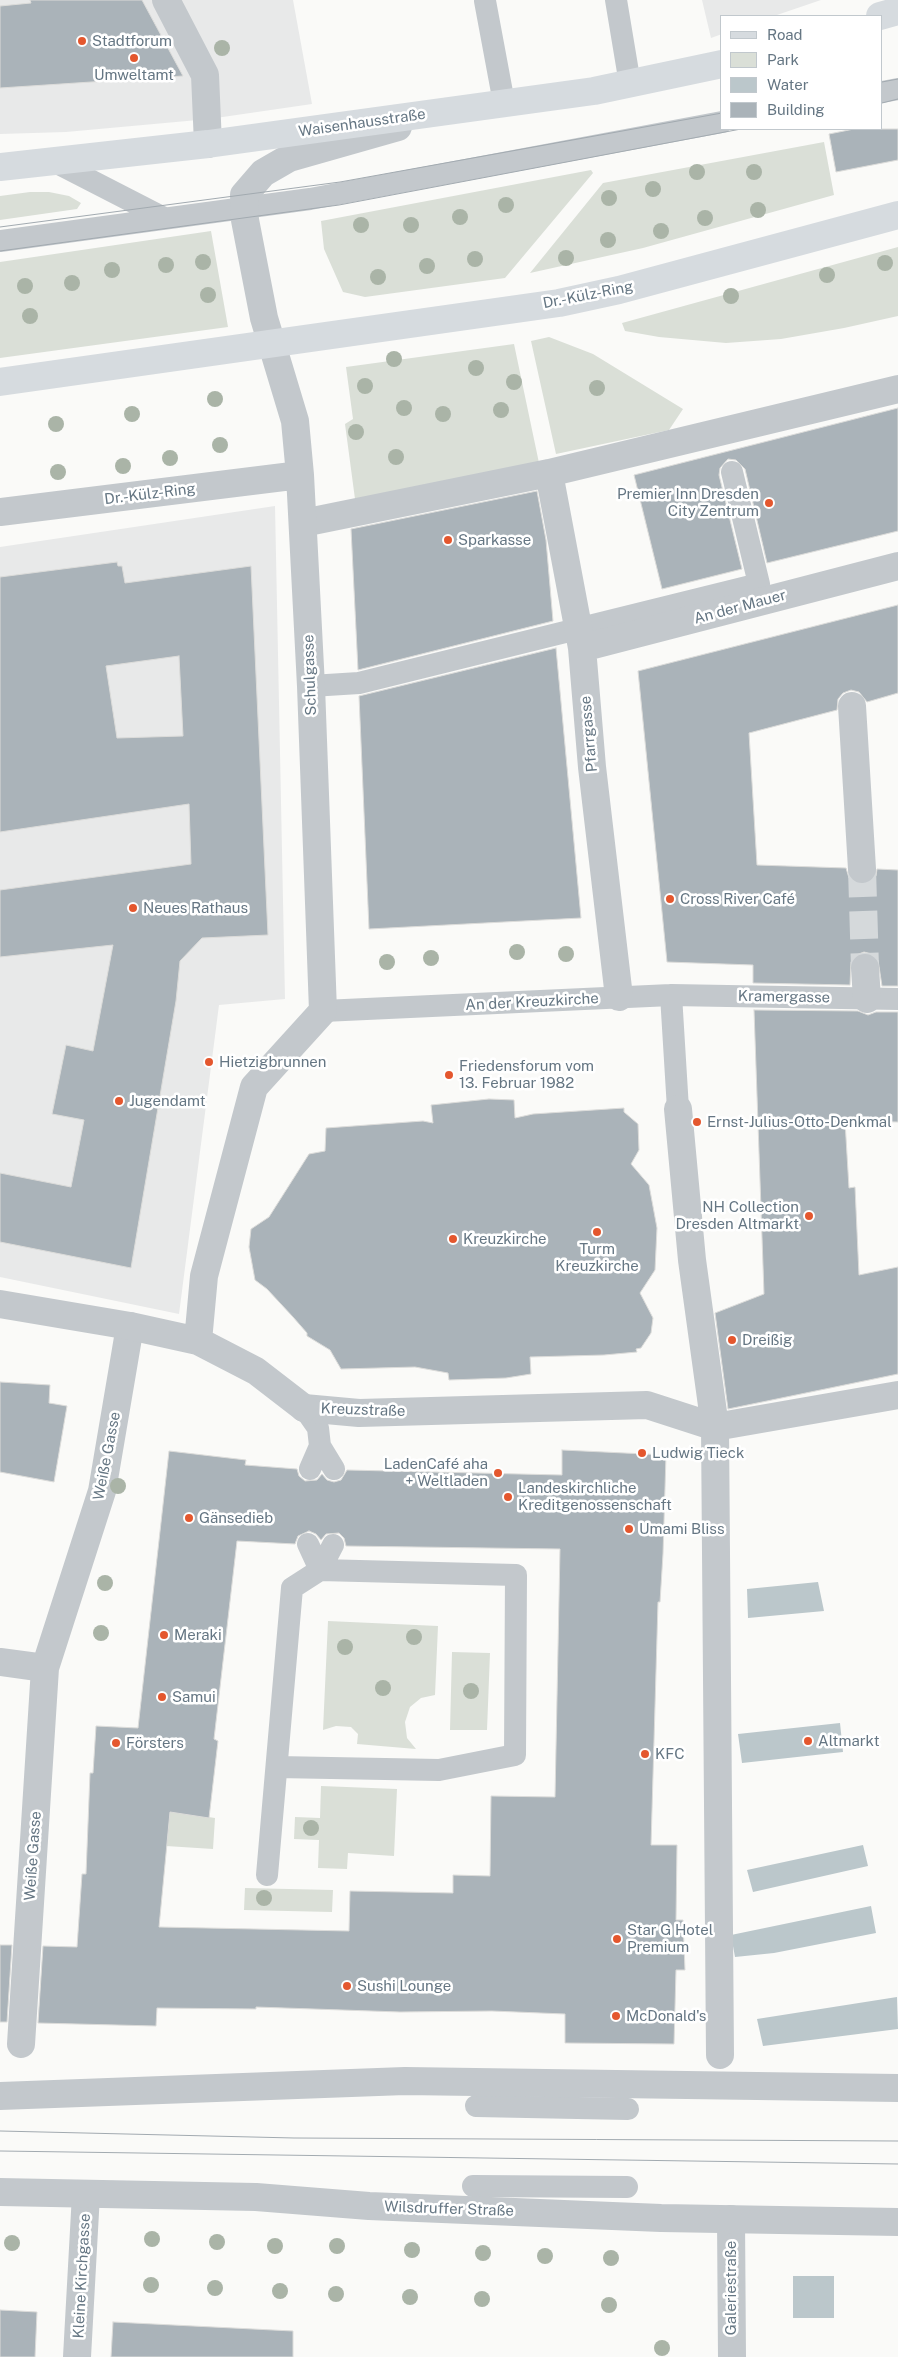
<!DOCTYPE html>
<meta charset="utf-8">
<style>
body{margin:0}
#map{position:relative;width:898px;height:2357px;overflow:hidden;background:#fafaf8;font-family:"Public Sans",sans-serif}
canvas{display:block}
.legend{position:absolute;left:720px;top:15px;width:162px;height:115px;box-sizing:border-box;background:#fff;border:1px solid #c1c8cd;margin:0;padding:6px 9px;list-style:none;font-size:15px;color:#657683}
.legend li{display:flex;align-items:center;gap:10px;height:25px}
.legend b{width:25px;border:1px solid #c1c8cd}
</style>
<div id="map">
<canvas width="898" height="2357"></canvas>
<ul class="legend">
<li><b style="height:6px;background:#d6dbdf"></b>Road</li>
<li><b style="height:14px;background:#dadfd7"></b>Park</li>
<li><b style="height:14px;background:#bbc7cb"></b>Water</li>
<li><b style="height:14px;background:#aab3b9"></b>Building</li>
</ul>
</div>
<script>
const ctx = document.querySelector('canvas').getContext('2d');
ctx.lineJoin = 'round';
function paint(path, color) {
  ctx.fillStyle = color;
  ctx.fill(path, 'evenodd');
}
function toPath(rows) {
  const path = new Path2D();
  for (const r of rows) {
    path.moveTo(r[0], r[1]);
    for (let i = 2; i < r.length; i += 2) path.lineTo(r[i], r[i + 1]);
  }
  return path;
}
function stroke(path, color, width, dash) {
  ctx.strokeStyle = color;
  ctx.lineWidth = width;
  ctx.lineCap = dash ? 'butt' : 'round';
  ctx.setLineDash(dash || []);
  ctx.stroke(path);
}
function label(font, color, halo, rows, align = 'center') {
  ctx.font = font + ' "Public Sans",sans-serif';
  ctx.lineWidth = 5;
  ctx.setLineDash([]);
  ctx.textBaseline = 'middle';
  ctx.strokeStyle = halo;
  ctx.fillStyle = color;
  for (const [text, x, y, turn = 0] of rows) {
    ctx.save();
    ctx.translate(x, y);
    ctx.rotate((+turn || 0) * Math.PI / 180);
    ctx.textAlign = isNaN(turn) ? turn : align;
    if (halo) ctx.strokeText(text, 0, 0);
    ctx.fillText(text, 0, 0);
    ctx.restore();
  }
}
paint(toPath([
 [0,0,293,0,312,104,209,119,66,132,0,134],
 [702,0,821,0,774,16,722,16,722,34,711,38],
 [275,506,285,999,219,1005,179,1314,0,1277,0,547]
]), '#e8e9e9');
paint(toPath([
 [824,142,834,195,643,248,530,273,603,183],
 [591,170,593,173,505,278,365,297,343,292,324,249,321,221],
 [30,192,49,192,69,196,81,203,77,209,0,220,0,196],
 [211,231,228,327,0,358,0,262],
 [898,247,898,316,844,328,781,339,726,343,659,337,625,331,622,323],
 [549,337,593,354,683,409,669,430,556,454,531,341],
 [514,344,539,463,355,499,345,424,353,419,346,367],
 [328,1621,438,1626,435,1695,421,1698,410,1707,405,1722,407,1738,416,1749,357,1744,358,1734,351,1727,336,1726,323,1730],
 [452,1652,490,1653,487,1730,450,1730],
 [321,1786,397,1789,394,1856,348,1853,347,1869,318,1868,319,1840,294,1839,295,1817,320,1818],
 [170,1811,215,1818,213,1849,166,1846],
 [245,1888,333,1890,332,1912,244,1910]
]), '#dadfd7');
paint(toPath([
 [818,1582,824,1611,748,1618,747,1589],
 [840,1723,843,1752,742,1763,738,1734],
 [863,1845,868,1866,753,1892,747,1870],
 [871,1906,876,1933,774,1953,735,1957,731,1935],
 [897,1997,898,2029,763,2046,757,2019],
 [793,2276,834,2276,834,2318,793,2318]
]), '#bbc7cb');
const building = toPath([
 [30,0,142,0,183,76,0,88,0,6,31,3,30,0],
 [854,129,898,129,898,160,836,172,829,134,854,129],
 [898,408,898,531,767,563,745,469,736,460,728,459,720,468,719,475,742,569,662,589,634,475,898,408],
 [537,491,546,540,553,621,358,670,351,529,537,491],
 [117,562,118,566,122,566,125,583,251,566,268,935,202,938,180,961,176,1001,131,1268,0,1242,0,1173,71,1187,84,1120,52,1114,66,1045,93,1051,113,945,0,957,0,890,191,864,189,804,0,832,0,577,117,562],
 [179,656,183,736,117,738,106,666,179,656],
 [898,605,898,693,867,702,859,692,851,690,843,693,838,699,837,710,749,733,757,865,846,868,849,878,855,883,862,885,871,882,876,876,877,869,898,870,898,986,882,986,878,960,872,954,864,952,856,955,851,962,850,985,753,983,753,965,667,962,638,671,898,605],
 [556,648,581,918,369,929,359,696,556,648],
 [754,1010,858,1011,868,1015,876,1012,898,1012,898,1122,845,1121,849,1188,855,1187,859,1275,898,1267,898,1374,728,1409,715,1313,764,1294,754,1010],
 [489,1099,514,1100,515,1118,533,1114,624,1108,624,1112,638,1124,639,1150,631,1164,649,1185,657,1228,655,1270,640,1293,653,1318,651,1333,641,1348,636,1349,637,1352,604,1355,530,1357,531,1374,506,1378,449,1380,448,1373,415,1367,341,1369,330,1350,307,1336,307,1333,293,1317,267,1289,255,1280,249,1247,251,1229,269,1217,309,1154,325,1151,326,1128,423,1121,433,1123,431,1105,489,1099],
 [0,1382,50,1385,49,1403,67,1406,54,1482,0,1472,0,1382],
 [562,1450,666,1455,663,1554,660,1602,658,1602,651,1845,677,1845,676,1920,683,1920,685,1970,676,1970,674,2044,565,2043,565,2014,492,2011,400,2012,256,2007,256,2009,157,2008,156,2026,38,2023,43,1946,77,1947,82,1874,86,1874,90,1773,93,1773,96,1726,138,1728,169,1451,246,1460,245,1465,297,1469,299,1476,305,1481,317,1480,322,1474,327,1480,334,1482,341,1480,347,1470,562,1475,562,1450],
 [309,1531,316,1534,321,1540,326,1534,339,1533,344,1538,346,1546,560,1549,555,1797,491,1796,490,1876,453,1875,453,1893,350,1891,349,1931,159,1927,170,1812,209,1818,218,1741,214,1739,237,1541,295,1544,298,1536,309,1531],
 [0,1945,12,1945,7,2022,0,2022,0,1945],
 [0,2310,37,2312,35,2357,0,2357,0,2310],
 [113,2322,293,2331,293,2357,111,2357,113,2322]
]);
paint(building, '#aab3b9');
stroke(building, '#dcdcda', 1);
stroke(toPath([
 [862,869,865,968]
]), '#d5d9db', 28, [28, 14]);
stroke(toPath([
 [616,0,630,84],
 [485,1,504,103],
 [882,92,898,89],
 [55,162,164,218],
 [0,241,310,199,722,122],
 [311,686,359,683,759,584,732,472],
 [671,995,678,1109],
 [323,1011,671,995,898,999],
 [304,1408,318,1428,320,1446,334,1469],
 [310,1469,320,1446],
 [308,1544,320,1570],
 [320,1570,333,1545],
 [267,1875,292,1588,320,1570,516,1575,515,1755,439,1770,277,1767],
 [476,2106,628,2109],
 [473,2186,627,2187]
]), '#c3c8cc', 22);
stroke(toPath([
 [166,0,205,75,208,144],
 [549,473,582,648,592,767,619,997],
 [303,523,549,473,898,389],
 [582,648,898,566],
 [852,706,862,869],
 [865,968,867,999],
 [678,1109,692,1260,715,1427,720,2055],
 [304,1408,359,1413,647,1405,715,1427,898,1395],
 [0,1662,45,1668],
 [21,2044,45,1668,102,1491,130,1326]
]), '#c3c8cc', 28);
stroke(toPath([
 [0,512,300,475],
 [0,1304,130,1326,198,1341,256,1371,304,1408],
 [198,1341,204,1276,254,1087,323,1011,311,686,300,475,295,421,264,318,245,220,244,195,263,173,289,158,398,127],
 [731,2219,732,2357],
 [77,2357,86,2194]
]), '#c3c8cc', 28);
stroke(toPath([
 [0,2096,405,2081,898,2088],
 [0,2192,256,2197,369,2206,661,2218,898,2222]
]), '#c3c8cc', 28);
stroke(toPath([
 [880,16,898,11],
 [0,167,208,144,594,91,722,64],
 [0,382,559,303,619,290,898,215]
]), '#d6dbdf', 28);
stroke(toPath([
 [882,82,898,79],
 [882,103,898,99],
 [0,227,340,182,722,113],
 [0,251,339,205,741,129],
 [0,2131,294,2138,898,2141],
 [0,2151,898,2164]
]), '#a2aab0', 1);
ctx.fillStyle = '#aab4a7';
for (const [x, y] of [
 [222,48],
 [697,172],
 [754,172],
 [653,189],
 [609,198],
 [506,205],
 [758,210],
 [460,217],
 [705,218],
 [361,225],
 [411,225],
 [661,231],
 [608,240],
 [566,258],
 [475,259],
 [203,262],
 [885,263],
 [166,265],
 [427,266],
 [112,270],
 [827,275],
 [378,277],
 [72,283],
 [25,286],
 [208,295],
 [731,296],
 [30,316],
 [394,359],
 [476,368],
 [514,382],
 [365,386],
 [597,388],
 [215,399],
 [404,408],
 [501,410],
 [132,414],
 [443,414],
 [56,424],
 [356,432],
 [220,445],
 [396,457],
 [170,458],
 [123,466],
 [58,472],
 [517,952],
 [566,954],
 [431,958],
 [387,962],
 [118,1486],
 [105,1583],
 [101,1633],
 [414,1637],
 [345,1647],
 [383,1688],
 [471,1691],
 [311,1828],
 [264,1898],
 [152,2239],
 [217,2242],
 [12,2243],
 [275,2246],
 [337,2246],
 [412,2250],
 [483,2253],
 [545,2256],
 [611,2258],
 [151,2285],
 [215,2288],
 [280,2291],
 [336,2294],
 [410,2297],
 [482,2299],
 [609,2305],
 [662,2348]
]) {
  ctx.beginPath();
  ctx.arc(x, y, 8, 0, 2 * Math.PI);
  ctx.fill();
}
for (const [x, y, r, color] of [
 [82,41,5,"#e4572e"],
 [134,58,5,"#e4572e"],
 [769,503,5,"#e4572e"],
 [448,540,5,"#e4572e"],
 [670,899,5,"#e4572e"],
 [133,908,5,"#e4572e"],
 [209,1062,5,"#e4572e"],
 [449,1075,5,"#e4572e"],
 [119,1101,5,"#e4572e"],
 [697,1122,5,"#e4572e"],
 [809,1216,5,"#e4572e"],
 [597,1232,5,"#e4572e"],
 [453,1239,5,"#e4572e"],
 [732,1340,5,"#e4572e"],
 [642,1453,5,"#e4572e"],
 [498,1473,5,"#e4572e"],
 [508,1497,5,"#e4572e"],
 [189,1518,5,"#e4572e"],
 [629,1529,5,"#e4572e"],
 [164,1635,5,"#e4572e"],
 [162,1697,5,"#e4572e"],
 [808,1741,5,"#e4572e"],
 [116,1743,5,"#e4572e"],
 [645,1754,5,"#e4572e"],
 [617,1939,5,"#e4572e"],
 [347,1986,5,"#e4572e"],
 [616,2016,5,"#e4572e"]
]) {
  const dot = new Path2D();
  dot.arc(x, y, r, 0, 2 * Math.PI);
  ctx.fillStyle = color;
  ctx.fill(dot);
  stroke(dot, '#fff', 2);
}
label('15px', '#657683', '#fff', [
 ["Stadtforum",92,41],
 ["Umweltamt",134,75,"center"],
 ["Premier Inn Dresden",759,494,"right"],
 ["City Zentrum",759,511,"right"],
 ["Sparkasse",458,540],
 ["Cross River Café",680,899],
 ["Neues Rathaus",143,908],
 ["Hietzigbrunnen",219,1062],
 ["Friedensforum vom",459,1066],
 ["13. Februar 1982",459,1083],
 ["Jugendamt",129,1101],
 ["Ernst-Julius-Otto-Denkmal",707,1122],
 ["NH Collection",799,1207,"right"],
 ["Dresden Altmarkt",799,1224,"right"],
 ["Kreuzkirche",463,1239],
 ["Turm",597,1249,"center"],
 ["Kreuzkirche",597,1266,"center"],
 ["Dreißig",742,1340],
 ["Ludwig Tieck",652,1453],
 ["LadenCafé aha",488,1464,"right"],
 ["+ Weltladen",488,1481,"right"],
 ["Landeskirchliche",518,1488],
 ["Kreditgenossenschaft",518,1505],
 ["Gänsedieb",199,1518],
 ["Umami Bliss",639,1529],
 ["Meraki",174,1635],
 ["Samui",172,1697],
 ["Altmarkt",818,1741],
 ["Försters",126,1743],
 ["KFC",655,1754],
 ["Star G Hotel",627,1930],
 ["Premium",627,1947],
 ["Sushi Lounge",357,1986],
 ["McDonald's",626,2016]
], 'left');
label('15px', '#657683', '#fff', [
 ["Waisenhausstraße",362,123,-8],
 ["Dr.-Külz-Ring",588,295,-11],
 ["Dr.-Külz-Ring",150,494,-7],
 ["An der Mauer",740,607,-15],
 ["Schulgasse",310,675,-92],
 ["Pfarrgasse",589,734,-95],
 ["Kramergasse",784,997,1],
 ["An der Kreuzkirche",532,1002,-3],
 ["Kreuzstraße",363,1410,2],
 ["Weiße Gasse",107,1456,-79],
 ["Weiße Gasse",33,1856,-86],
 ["Wilsdruffer Straße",449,2209,2],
 ["Kleine Kirchgasse",82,2276,-87],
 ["Galeriestraße",731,2288,-90]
]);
</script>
